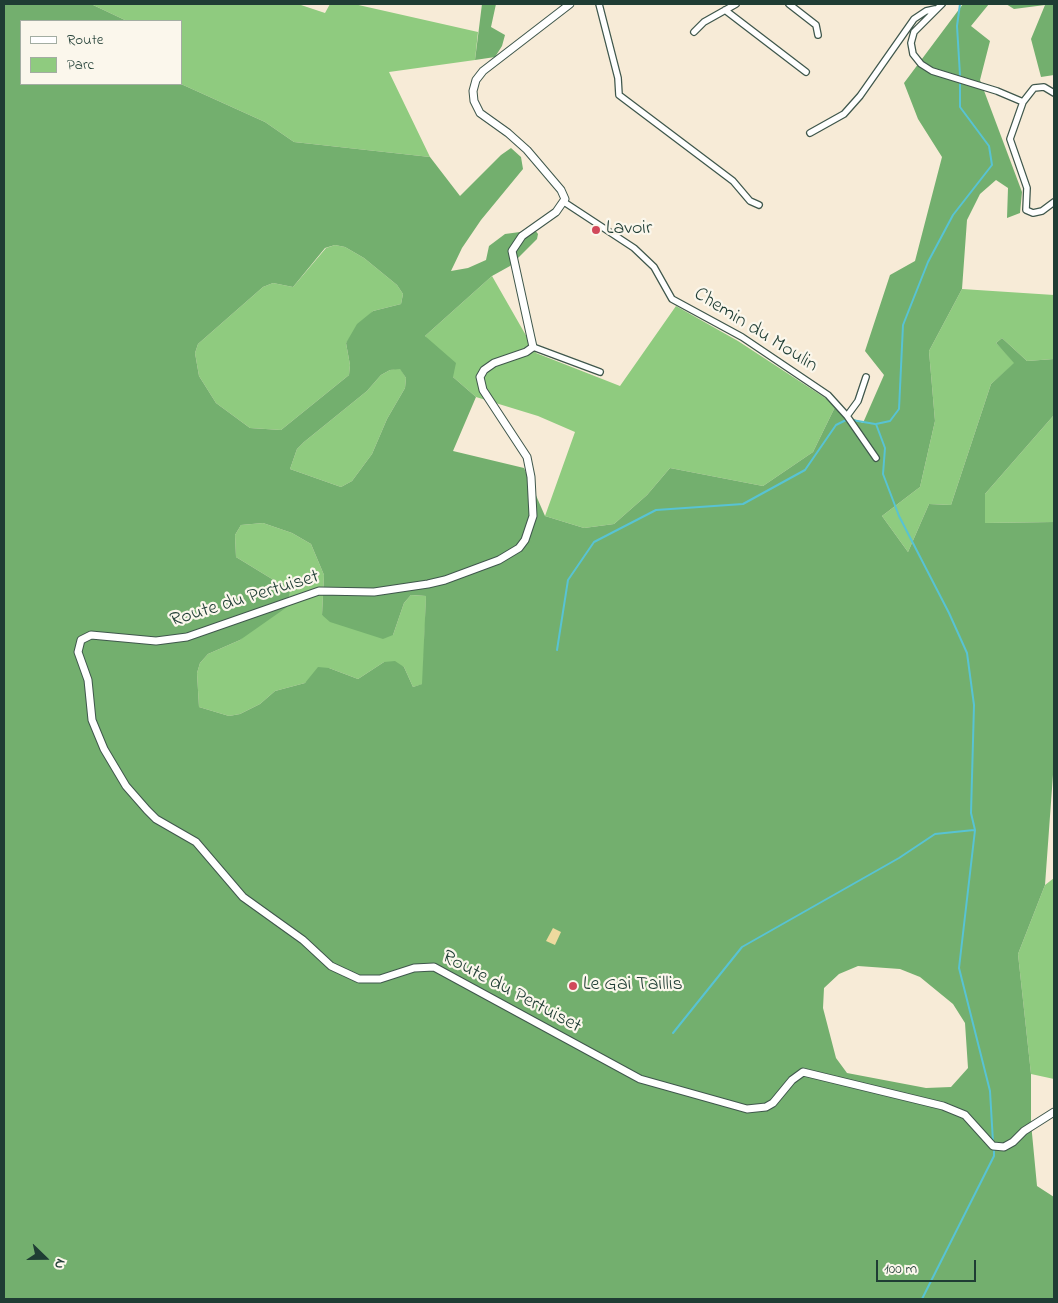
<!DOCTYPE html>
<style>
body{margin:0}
#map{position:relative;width:1058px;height:1303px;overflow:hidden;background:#f7ebd7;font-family:"Indie Flower",sans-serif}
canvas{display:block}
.frame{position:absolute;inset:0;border:5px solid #1f3d34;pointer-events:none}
.legend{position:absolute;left:20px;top:20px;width:162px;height:65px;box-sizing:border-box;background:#fbf7ec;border:1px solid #a3ada2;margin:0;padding:6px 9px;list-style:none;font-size:15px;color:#1f3d34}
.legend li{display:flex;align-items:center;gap:10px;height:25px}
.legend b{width:25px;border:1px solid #a3ada2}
.north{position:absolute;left:20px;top:1233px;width:50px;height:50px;-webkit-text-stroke:4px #fbf7ec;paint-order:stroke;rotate:112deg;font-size:14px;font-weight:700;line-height:20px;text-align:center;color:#1f3d34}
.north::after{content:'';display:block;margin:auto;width:18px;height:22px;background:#1f3d34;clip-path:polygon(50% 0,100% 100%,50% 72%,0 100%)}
.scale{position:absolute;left:876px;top:1260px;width:100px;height:22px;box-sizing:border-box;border:2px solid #1f3d34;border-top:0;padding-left:6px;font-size:15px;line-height:18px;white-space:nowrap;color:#1f3d34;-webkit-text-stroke:4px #fbf7ec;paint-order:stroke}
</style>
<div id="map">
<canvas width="1058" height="1303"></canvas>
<div class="frame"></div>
<ul class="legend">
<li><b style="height:6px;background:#fff"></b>Route</li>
<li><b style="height:14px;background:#8fcb7f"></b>Parc</li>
</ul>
<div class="north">N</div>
<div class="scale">100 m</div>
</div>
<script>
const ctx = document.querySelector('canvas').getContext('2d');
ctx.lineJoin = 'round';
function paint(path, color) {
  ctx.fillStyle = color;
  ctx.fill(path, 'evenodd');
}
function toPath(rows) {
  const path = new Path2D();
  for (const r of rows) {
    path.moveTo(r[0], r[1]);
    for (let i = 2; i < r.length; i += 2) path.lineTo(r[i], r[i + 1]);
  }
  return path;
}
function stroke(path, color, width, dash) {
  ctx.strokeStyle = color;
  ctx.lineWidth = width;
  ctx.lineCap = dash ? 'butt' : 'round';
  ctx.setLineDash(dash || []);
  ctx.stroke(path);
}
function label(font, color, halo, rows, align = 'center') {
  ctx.font = font + ' "Indie Flower",sans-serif';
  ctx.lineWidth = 4.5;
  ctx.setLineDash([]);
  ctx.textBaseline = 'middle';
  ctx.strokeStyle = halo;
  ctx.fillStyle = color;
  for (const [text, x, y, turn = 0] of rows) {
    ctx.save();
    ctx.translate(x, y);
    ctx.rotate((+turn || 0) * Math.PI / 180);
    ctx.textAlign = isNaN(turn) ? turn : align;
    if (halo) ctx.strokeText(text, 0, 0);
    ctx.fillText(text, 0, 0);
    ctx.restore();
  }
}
paint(toPath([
 [91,4,298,4,325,13,330,4,354,4,478,32,475,60,389,72,430,157,294,142,265,122,181,84,181,21,127,21],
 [335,245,345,247,364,258,397,285,403,294,401,304,373,311,346,343,350,365,349,375,281,430,250,428,216,403,199,376,195,353,198,344,263,287,273,283,293,287,326,248],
 [492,276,536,353,620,386,676,306,738,341,836,405,813,452,763,486,670,468,647,495,614,524,584,528,545,516,575,432,538,416,476,397,453,377,425,336],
 [962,289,1054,295,1054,359,1027,361,1002,338,996,343,1015,363,991,384,951,505,929,504,908,552,882,516,920,487,935,421,929,351],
 [400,368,406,378,405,388,387,419,372,454,352,481,341,487,290,469,297,449,304,442,367,391,381,375,390,370],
 [1054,415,1054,522,985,523,985,494],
 [263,523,292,533,311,544,324,575,322,615,393,635,404,603,411,595,426,596,423,684,413,687,404,667,384,662,358,679,329,668,305,683,275,691,260,704,240,714,229,716,199,707,197,673,200,663,208,654,240,640,290,590,236,557,235,535,241,525],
 [1054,878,1054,1079,1031,1074,1018,954,1045,885]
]), '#8fcb7f');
paint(toPath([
 [4,4,91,4,127,21,21,21,21,84,181,84,265,122,294,142,430,157,460,196,501,155,511,148,521,157,523,169,481,220,462,248,451,271,468,268,486,260,489,246,505,234,535,230,538,234,537,239,510,266,492,276,425,336,456,363,453,377,476,397,453,451,524,468,545,516,584,528,614,524,647,495,670,468,763,486,813,452,836,405,847,416,863,423,884,375,865,351,890,275,915,261,942,157,918,119,904,83,963,4,989,4,971,26,990,41,980,80,1022,192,1020,213,1007,218,1008,188,996,180,980,194,967,220,962,289,929,351,935,421,920,487,882,516,908,552,929,504,951,505,991,384,1014,363,996,343,1002,338,1027,361,1054,359,1054,415,985,494,985,523,1054,522,1054,761,1045,885,1018,954,1031,1074,1031,1123,1037,1186,1054,1197,1054,1299,4,1299],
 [335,245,345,247,364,258,397,285,403,294,401,304,373,311,357,324,346,343,350,365,349,375,281,430,250,428,216,403,199,376,195,353,198,344,263,287,273,283,293,287,325,248],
 [400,369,406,378,405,388,387,419,372,454,352,481,341,487,290,469,297,449,304,442,367,391,381,375,390,370],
 [263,523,292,533,311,544,324,575,322,615,330,622,383,639,393,635,404,603,411,595,426,596,422,684,413,687,404,667,395,661,384,662,358,679,329,668,318,667,305,683,275,691,260,704,240,714,229,716,199,707,197,673,200,663,208,654,240,640,287,607,290,590,236,557,235,535,241,525],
 [858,966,900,969,920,977,953,1004,965,1023,968,1068,951,1087,926,1088,847,1073,836,1058,823,1008,824,988,839,974],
 [482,4,496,4,491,27,505,35,502,46,495,57,475,60],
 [1006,4,1054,4,1054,75,1041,77,1031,39,1045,5,1014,9]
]), '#73af6e');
paint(toPath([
 [553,928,561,932,555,945,546,941]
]), '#eeda9e');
stroke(toPath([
 [960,4,957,26,960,75],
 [960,84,960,107,989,146,992,165,953,215,928,262,903,325,899,409,890,421,876,424,885,448,883,474,899,516,949,613,967,653,974,705,971,813,975,830,959,968,990,1091,993,1142],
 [852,420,875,424],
 [557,650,568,580,594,542,656,510,743,504,805,470,836,425,848,419],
 [673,1033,742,947,899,858,935,834,974,830],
 [922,1299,994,1156,994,1149]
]), '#58c3d3', 2);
const minor = toPath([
 [599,4,618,78,619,95,733,181,750,201,759,205],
 [789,4,816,25,818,35],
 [942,4,914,32,911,43,913,54,921,64,932,71,997,91,1023,102,1010,139,1027,188,1026,210,1033,213,1042,211,1054,202],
 [725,10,806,72],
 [694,32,704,22,736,4],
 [1023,102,1034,88,1044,87,1054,93],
 [810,133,844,114,860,96,914,19,926,11,935,9],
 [564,202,634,248,654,267,672,299,742,337,828,395,847,416,876,458],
 [533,347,600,372],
 [847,416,858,401,866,377]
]);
const tertiary = toPath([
 [570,4,483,71,476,80,473,91,474,101,480,113,508,133,527,150,561,190,565,199,556,212,522,236,512,251,533,347,526,352,494,363,484,370,480,377,483,390,527,457,531,477,533,516,525,540,519,548,499,560,445,580,428,584,374,592,319,591,187,637,156,641,91,635,81,640,78,652,88,680,92,720,104,749,126,786,147,810,156,819,196,842,243,897,303,940,331,966,359,979,380,979,414,968,434,967,640,1079,747,1109,766,1107,773,1103,792,1080,803,1072,943,1106,965,1115,993,1146,1004,1147,1013,1142,1024,1131,1054,1112]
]);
stroke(minor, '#3f574c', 8);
stroke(tertiary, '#3f574c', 9);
stroke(minor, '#fff', 5.5);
stroke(tertiary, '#fff', 7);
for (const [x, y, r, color] of [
 [596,230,5,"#d1495b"],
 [573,986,5,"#d1495b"]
]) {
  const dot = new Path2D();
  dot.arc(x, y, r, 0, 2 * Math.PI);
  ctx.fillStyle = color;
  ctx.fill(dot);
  stroke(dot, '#fbf7ec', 2);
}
label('20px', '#1f3d34', '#fbf7ec', [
 ["Lavoir",606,230],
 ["Le Gai Taillis",583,986]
], 'left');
label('20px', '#1f3d34', '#fbf7ec', [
 ["Chemin du Moulin",755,331,32],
 ["Route du Pertuiset",245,600,-17],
 ["Route du Pertuiset",511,993,28]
]);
</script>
